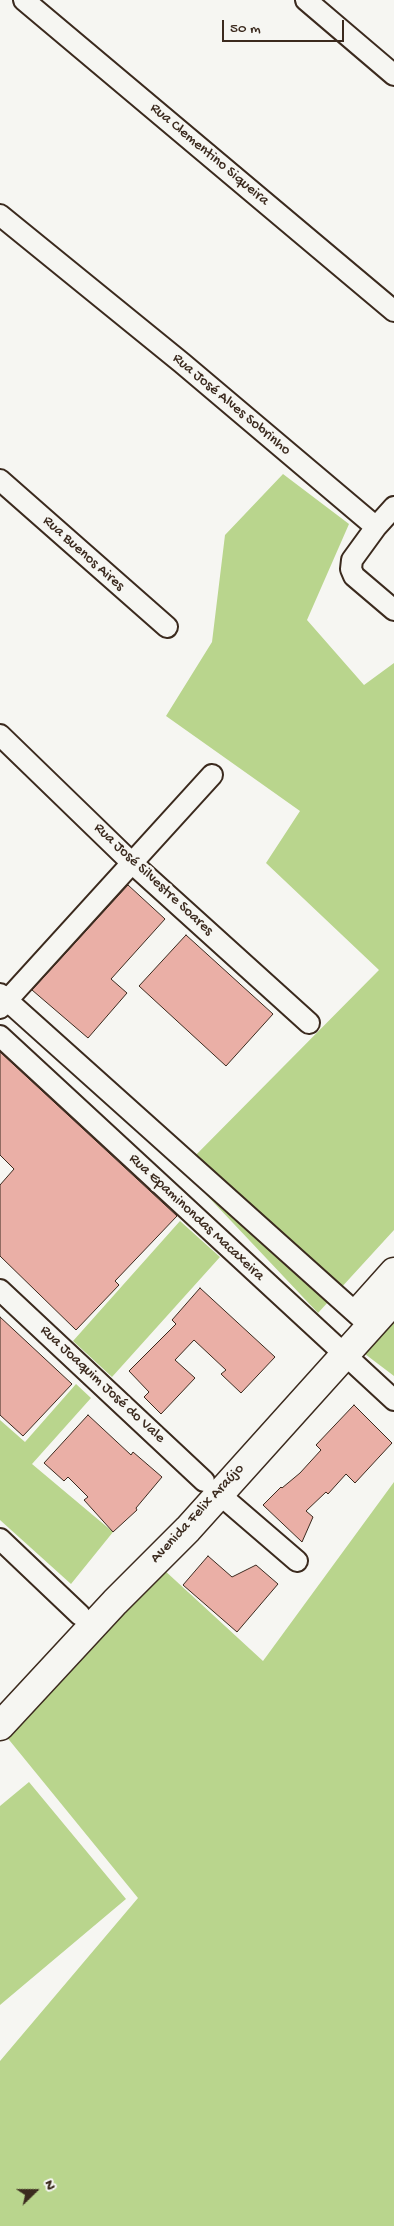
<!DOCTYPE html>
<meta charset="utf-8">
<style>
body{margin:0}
#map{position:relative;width:394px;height:2226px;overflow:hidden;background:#f6f6f2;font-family:"Gochi Hand",sans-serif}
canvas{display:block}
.north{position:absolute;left:10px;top:2166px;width:50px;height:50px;-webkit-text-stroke:4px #f6f6f2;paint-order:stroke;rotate:68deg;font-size:14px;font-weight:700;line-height:20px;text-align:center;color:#3b2a1e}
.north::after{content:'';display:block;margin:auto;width:18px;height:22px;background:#3b2a1e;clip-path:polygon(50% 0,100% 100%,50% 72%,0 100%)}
.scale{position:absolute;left:222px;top:20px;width:122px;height:22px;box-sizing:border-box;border:2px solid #3b2a1e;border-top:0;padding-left:6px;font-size:15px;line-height:18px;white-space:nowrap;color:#3b2a1e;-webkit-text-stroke:4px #f6f6f2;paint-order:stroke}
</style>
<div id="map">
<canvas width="394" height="2226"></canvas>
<div class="north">N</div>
<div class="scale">50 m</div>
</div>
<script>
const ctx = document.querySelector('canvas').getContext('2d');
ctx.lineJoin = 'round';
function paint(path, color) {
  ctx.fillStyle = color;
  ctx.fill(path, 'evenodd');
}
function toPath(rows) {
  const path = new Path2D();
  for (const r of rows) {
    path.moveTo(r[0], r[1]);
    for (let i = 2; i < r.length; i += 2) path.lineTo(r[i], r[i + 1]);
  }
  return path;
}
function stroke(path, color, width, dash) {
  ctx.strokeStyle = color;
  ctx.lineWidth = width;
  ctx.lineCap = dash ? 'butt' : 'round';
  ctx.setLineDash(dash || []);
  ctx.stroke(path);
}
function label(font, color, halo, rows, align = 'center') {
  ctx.font = font + ' "Gochi Hand",sans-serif';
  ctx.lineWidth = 5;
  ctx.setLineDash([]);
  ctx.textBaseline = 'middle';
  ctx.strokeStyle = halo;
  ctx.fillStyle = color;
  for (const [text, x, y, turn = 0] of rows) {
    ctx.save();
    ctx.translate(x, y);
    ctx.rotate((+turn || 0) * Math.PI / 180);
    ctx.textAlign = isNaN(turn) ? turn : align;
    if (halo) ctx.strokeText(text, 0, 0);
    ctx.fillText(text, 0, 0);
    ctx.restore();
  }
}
paint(toPath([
 [283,474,349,524,307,620,364,685,394,663,394,1230,318,1313,182,1169,379,970,266,863,300,811,166,716,212,642,225,535],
 [180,1221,220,1257,112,1377,73,1341],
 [394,1315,394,1376,365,1354],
 [76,1384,91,1398,32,1464,113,1532,71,1584,0,1520,0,1420,25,1442],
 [394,1482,394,2226,0,2226,0,2061,138,1898,1,1730,163,1569,263,1661],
 [29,1782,126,1899,0,2005,0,1806]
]), '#b9d58d');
const building = toPath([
 [128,885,165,919,111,979,127,993,88,1038,32,990,128,885],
 [186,935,273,1014,226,1066,139,986,186,935],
 [0,1052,177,1216,115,1281,119,1285,76,1330,0,1256,0,1185,14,1169,0,1155,0,1052],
 [200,1288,275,1357,241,1393,221,1374,226,1370,194,1340,175,1360,195,1378,161,1414,144,1397,149,1392,129,1371,176,1324,172,1320,200,1288],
 [0,1317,72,1384,23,1436,0,1415,0,1317],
 [354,1405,392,1443,355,1483,346,1474,328,1494,326,1492,306,1511,313,1517,302,1542,263,1505,281,1487,282,1488,300,1473,321,1450,316,1445,354,1405],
 [88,1415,131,1455,133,1452,162,1477,136,1508,137,1510,113,1532,84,1500,88,1497,68,1477,64,1481,44,1463,88,1415],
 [208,1556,232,1577,256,1565,278,1584,237,1632,183,1585,208,1556]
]);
paint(building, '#eaafa6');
stroke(building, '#3b2a1e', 1);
const minor = toPath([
 [24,0,394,311],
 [306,0,394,75],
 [0,215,182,363,376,527],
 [0,480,167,627],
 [394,507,376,527,352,560,351,569,354,576,394,610],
 [0,735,132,863,309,1023],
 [0,994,367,1323],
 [0,1008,212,775],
 [0,1036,394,1400],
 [0,1290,204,1481],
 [218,1493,297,1561],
 [0,1539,80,1615]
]);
const secondary = toPath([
 [360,1310,394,1272],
 [0,1726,115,1602,188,1529,394,1300]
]);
stroke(minor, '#3b2a1e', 24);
stroke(secondary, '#3b2a1e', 31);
stroke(minor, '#f6f6f2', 20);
stroke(secondary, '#f6f6f2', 28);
label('15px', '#3b2a1e', '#f6f6f2', [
 ["Rua Clementino Siqueira",209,155,40],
 ["Rua José Alves Sobrinho",231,405,40],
 ["Rua Buenos Aires",83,554,42],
 ["Rua José Silvestre Soares",153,880,43],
 ["Rua Epaminondas Macaxeira",196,1218,43],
 ["Rua Joaquim José do Vale",102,1385,43],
 ["Avenida Felix Araújo",198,1514,-47]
]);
</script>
